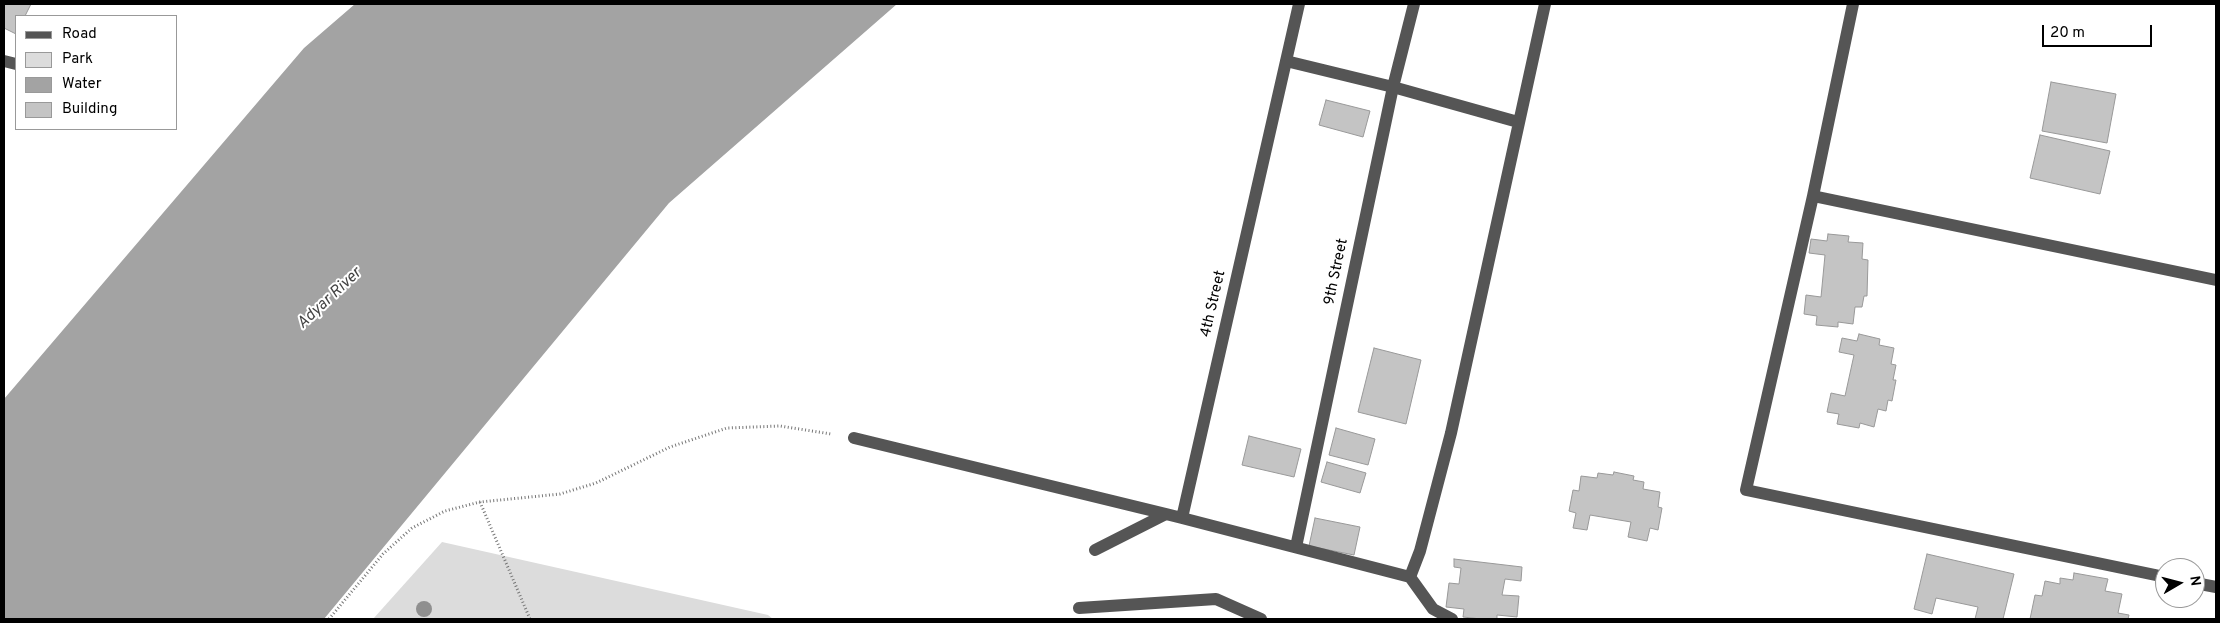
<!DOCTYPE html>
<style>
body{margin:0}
#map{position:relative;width:2220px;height:623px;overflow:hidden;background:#fff;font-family:Overpass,sans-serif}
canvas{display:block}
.frame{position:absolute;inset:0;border:5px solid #000;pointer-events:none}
.legend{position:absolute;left:15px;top:15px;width:162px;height:115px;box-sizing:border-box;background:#fff;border:1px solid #999;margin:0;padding:6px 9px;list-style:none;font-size:15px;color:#000}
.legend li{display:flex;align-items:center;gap:10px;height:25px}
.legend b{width:25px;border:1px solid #999}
.north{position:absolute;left:2155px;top:558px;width:50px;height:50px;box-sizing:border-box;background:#fff;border:1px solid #999;border-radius:50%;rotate:82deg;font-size:14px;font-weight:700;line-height:20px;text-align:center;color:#000}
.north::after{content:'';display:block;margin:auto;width:18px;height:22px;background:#000;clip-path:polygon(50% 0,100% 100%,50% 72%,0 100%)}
.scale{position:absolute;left:2042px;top:25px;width:110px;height:22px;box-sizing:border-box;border:2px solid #000;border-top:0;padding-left:6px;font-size:15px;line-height:18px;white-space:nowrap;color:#000;-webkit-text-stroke:4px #fff;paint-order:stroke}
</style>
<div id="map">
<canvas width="2220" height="623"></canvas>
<div class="frame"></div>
<ul class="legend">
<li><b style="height:6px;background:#555"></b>Road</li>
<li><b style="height:14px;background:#dcdcdc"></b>Park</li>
<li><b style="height:14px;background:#a3a3a3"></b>Water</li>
<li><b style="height:14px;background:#c4c4c4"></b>Building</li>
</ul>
<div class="north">N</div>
<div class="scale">20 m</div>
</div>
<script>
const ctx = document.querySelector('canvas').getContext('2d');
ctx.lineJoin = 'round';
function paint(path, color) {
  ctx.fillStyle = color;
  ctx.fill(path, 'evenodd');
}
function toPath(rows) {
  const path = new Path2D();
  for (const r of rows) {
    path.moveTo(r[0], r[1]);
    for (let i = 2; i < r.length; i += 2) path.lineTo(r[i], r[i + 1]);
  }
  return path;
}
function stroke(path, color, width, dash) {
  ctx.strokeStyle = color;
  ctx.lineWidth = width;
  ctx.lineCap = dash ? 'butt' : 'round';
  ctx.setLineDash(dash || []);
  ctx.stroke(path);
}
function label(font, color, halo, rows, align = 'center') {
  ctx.font = font + ' Overpass,sans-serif';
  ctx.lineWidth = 4;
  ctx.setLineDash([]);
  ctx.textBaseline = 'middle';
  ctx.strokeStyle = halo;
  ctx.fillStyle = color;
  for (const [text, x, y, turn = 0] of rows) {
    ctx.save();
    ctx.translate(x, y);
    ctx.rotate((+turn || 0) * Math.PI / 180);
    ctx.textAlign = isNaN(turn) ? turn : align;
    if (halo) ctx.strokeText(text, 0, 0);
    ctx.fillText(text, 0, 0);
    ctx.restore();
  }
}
paint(toPath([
 [442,542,768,615,773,619,373,619]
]), '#dcdcdc');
paint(toPath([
 [355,4,897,4,669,203,324,619,4,619,4,399,304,48]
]), '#a3a3a3');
const building = toPath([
 [4,4,31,4,25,16,16,16,16,34,4,28,4,4],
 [2051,82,2116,94,2107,143,2042,131,2051,82],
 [1326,100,1370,111,1363,137,1319,125,1326,100],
 [2040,135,2110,151,2100,194,2030,178,2040,135],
 [1828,234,1849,236,1848,242,1863,243,1862,259,1868,260,1867,296,1864,296,1862,307,1855,307,1853,324,1838,322,1838,327,1816,325,1817,316,1804,314,1806,295,1821,297,1825,255,1809,253,1811,239,1827,241,1828,234],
 [1859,334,1880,339,1879,345,1894,348,1891,364,1896,365,1893,380,1896,380,1892,401,1888,400,1886,411,1878,409,1874,427,1860,423,1859,428,1837,424,1839,414,1827,412,1831,393,1845,396,1854,355,1839,352,1842,338,1857,341,1859,334],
 [1374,348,1421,360,1406,424,1358,412,1374,348],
 [1336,428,1375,439,1368,465,1329,455,1336,428],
 [1249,436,1301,449,1294,477,1242,465,1249,436],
 [1327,462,1366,473,1360,493,1321,482,1327,462],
 [1614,472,1634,476,1633,480,1644,482,1643,489,1660,492,1658,507,1662,508,1658,530,1650,528,1647,541,1628,537,1631,522,1590,515,1587,530,1573,528,1576,513,1569,511,1573,490,1579,491,1581,476,1597,478,1598,473,1613,475,1614,472],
 [1315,518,1360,527,1354,555,1309,546,1315,518],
 [1927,554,2014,574,2003,619,1975,619,1978,607,1936,598,1932,614,1914,609,1927,554],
 [1454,559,1522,567,1521,581,1505,579,1502,595,1519,596,1517,617,1497,615,1497,619,1481,619,1463,617,1464,609,1446,607,1449,583,1459,584,1461,568,1454,567,1454,559],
 [2074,573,2108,579,2105,591,2122,594,2118,613,2129,615,2128,619,2030,619,2035,595,2042,596,2045,581,2060,584,2060,578,2073,580,2074,573]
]);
paint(building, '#c4c4c4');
stroke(building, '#999', 1);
stroke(toPath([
 [480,502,530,619],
 [329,619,383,554,412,528,445,511,480,502,560,494,596,483,670,447,727,428,780,426,831,434]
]), '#777', 3, [1, 2.5]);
stroke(toPath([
 [1853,4,1813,196,1746,490,2165,577],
 [4,61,16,64],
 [1286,61,1393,87,1518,122],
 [1813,196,2216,280],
 [854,438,1166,514],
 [1182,518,1410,577,1420,551,1451,433,1545,4],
 [1296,547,1393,87,1414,4],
 [1095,550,1166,514,1182,518,1299,4],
 [1410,577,1433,609,1452,619],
 [2195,583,2216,587],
 [1079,608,1216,599,1261,619]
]), '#555', 12);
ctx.fillStyle = '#8f8f8f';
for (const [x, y] of [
 [424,609]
]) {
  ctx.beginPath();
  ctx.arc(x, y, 8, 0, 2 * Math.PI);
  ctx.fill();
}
label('15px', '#000', '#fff', [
 ["9th Street",1337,272,-78],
 ["4th Street",1214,304,-77]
]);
label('italic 16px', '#444', '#fff', [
 ["Adyar River",330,299,-43]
]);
</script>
